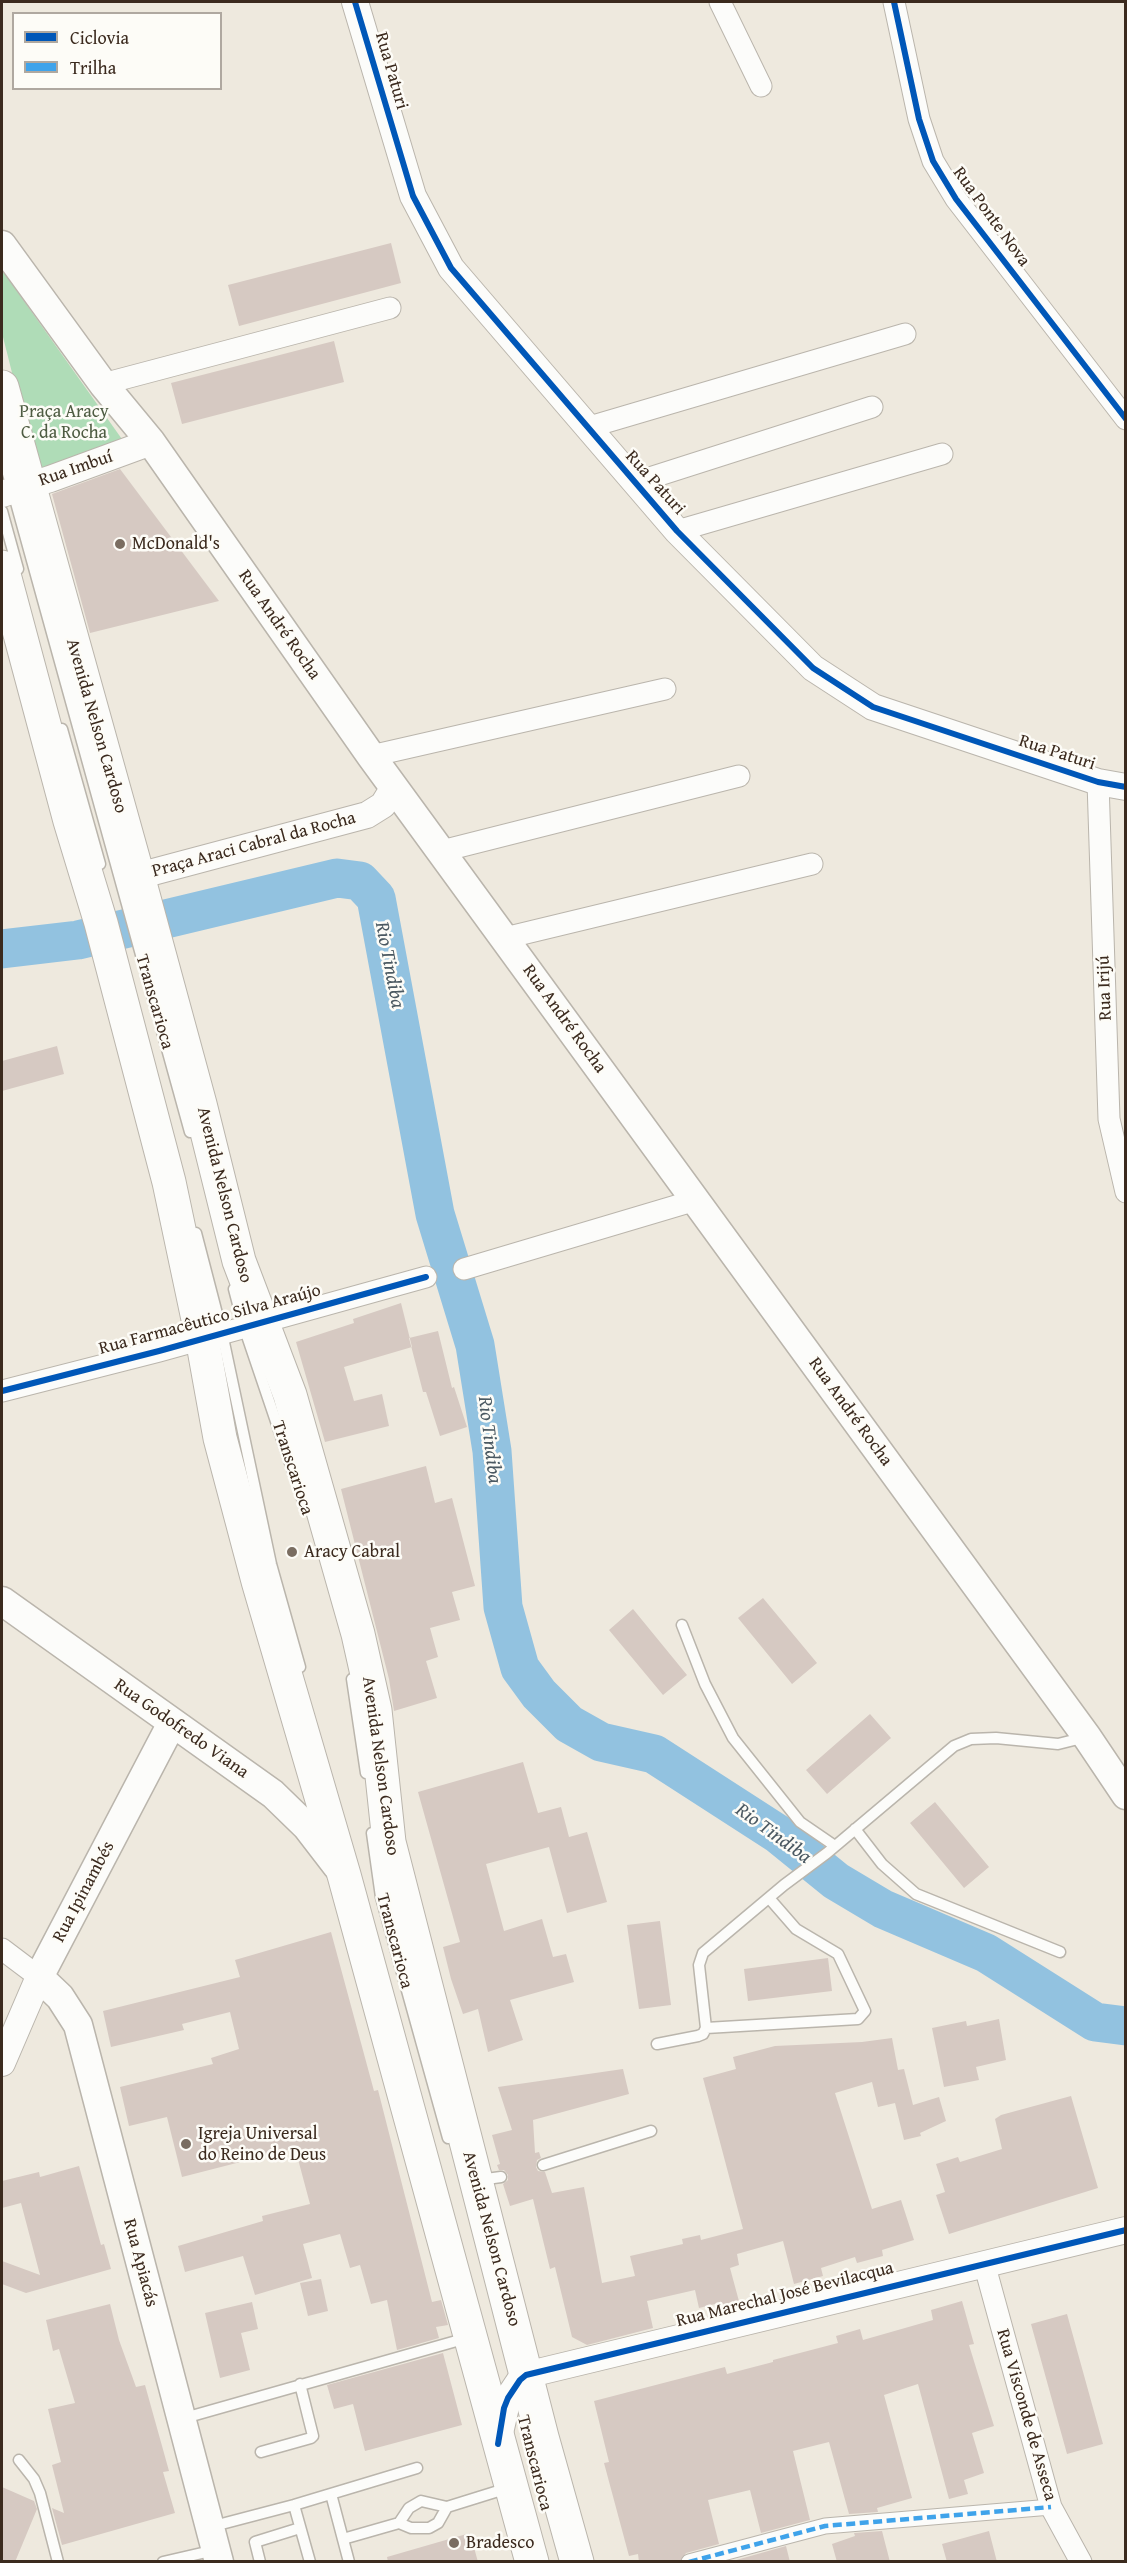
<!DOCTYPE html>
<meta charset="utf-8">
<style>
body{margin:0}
#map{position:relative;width:1127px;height:2563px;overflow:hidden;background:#eee9de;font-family:"Gentium Book Plus",serif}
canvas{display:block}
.frame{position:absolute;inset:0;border:3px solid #3b2a1e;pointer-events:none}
.legend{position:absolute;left:12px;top:12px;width:210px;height:78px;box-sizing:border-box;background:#fdfcf7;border:2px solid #afa8a0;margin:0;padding:8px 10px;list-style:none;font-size:18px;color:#3b2a1e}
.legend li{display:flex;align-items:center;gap:12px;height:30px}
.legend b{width:30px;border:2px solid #afa8a0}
</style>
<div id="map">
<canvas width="1127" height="2563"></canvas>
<div class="frame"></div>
<ul class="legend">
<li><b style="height:8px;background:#0057b8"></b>Ciclovia</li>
<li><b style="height:8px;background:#3fa3ea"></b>Trilha</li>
</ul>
</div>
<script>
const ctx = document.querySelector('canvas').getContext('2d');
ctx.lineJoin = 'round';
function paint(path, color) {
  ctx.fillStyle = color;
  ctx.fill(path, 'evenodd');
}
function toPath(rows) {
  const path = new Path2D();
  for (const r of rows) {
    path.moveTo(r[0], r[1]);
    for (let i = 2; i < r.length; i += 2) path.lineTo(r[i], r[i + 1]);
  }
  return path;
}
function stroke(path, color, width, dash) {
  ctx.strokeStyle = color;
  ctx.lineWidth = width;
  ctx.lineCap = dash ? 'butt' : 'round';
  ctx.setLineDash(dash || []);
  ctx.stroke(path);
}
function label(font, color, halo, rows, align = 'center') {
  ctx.font = font + ' "Gentium Book Plus",serif';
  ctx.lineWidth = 5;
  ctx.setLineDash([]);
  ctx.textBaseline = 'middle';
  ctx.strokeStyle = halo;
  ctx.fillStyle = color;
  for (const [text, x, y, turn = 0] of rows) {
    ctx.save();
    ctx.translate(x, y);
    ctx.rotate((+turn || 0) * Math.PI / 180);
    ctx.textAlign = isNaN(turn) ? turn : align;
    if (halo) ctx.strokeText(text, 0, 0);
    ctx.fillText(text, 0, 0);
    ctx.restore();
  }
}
paint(toPath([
 [2,270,124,442,37,472,2,333]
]), '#afdcb7');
stroke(toPath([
 [2,949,78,940,337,878,360,881,376,898,435,1214,475,1345,492,1451,503,1607,520,1668,539,1694,569,1724,601,1742,654,1754,778,1834,836,1881,883,1909,986,1953,1095,2022,1126,2026]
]), '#92c2e0', 39);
paint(toPath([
 [391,243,401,283,239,326,228,285],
 [334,341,344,382,182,424,171,383],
 [120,469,219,601,90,633,52,494],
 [57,1046,64,1074,2,1091,2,1061],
 [401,1303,412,1347,344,1367,354,1401,382,1394,389,1426,325,1442,296,1342,354,1323,353,1319],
 [438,1331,452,1388,454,1387,467,1427,440,1436,426,1392,423,1392,409,1338],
 [426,1466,435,1503,452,1498,475,1586,452,1592,460,1620,430,1628,438,1657,426,1661,437,1698,394,1711,389,1679,341,1489],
 [763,1598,817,1663,792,1684,738,1618],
 [633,1609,687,1675,663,1695,609,1630],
 [870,1714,891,1738,827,1794,806,1770],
 [523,1762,538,1813,561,1807,569,1837,587,1832,607,1902,567,1913,549,1847,486,1864,504,1931,542,1919,553,1957,566,1954,574,1982,510,2000,523,2040,488,2052,478,2009,463,2014,451,1979,443,1947,460,1942,418,1792],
 [935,1802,989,1867,964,1888,910,1823],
 [660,1921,671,2005,639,2009,627,1925],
 [331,1932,374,2091,378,2090,432,2302,441,2300,448,2325,436,2327,439,2338,397,2350,387,2300,371,2304,360,2265,350,2268,340,2234,303,2244,312,2278,255,2295,243,2256,185,2272,178,2246,263,2221,262,2216,310,2204,295,2148,182,2177,167,2117,129,2126,120,2087,213,2064,211,2058,239,2049,230,2012,182,2024,184,2030,111,2047,103,2011,240,1977,235,1960],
 [828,1958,832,1991,748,2001,744,1969],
 [999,2019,1006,2060,976,2067,979,2080,944,2087,932,2028,966,2021,967,2026],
 [892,2038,898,2070,904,2069,913,2105,939,2097,946,2121,920,2133,921,2136,904,2140,895,2103,878,2107,872,2082,835,2093,872,2209,901,2200,914,2240,882,2250,883,2256,857,2263,855,2257,821,2268,823,2276,794,2284,783,2241,737,2254,739,2265,730,2268,740,2305,721,2310,719,2303,699,2308,695,2290,647,2301,653,2328,587,2345,572,2337,555,2267,550,2269,533,2199,510,2206,503,2184,508,2180,508,2175,504,2170,499,2170,497,2165,500,2164,492,2135,512,2130,498,2087,623,2069,629,2094,533,2120,535,2153,539,2152,541,2158,537,2160,536,2167,538,2171,545,2172,552,2193,584,2187,602,2283,635,2276,630,2256,683,2244,682,2239,700,2235,701,2240,743,2229,703,2078,736,2069,733,2057,775,2046,862,2042],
 [1071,2096,1098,2188,949,2234,936,2195,945,2192,936,2164,958,2157,960,2162,1002,2149,995,2119,1001,2115],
 [79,2166,101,2245,104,2244,111,2269,26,2293,2,2284,2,2261,40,2275,21,2203,2,2208,2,2181,39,2172,40,2177],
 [321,2279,328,2311,308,2316,300,2283],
 [962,2301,974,2344,969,2345,994,2426,972,2433,984,2473,964,2480,968,2494,949,2499,918,2384,884,2395,912,2498,877,2508,878,2512,849,2514,829,2442,793,2451,810,2520,761,2533,750,2490,708,2500,719,2544,686,2553,680,2562,639,2562,638,2554,629,2556,604,2463,609,2462,594,2401,725,2367,727,2374,773,2362,773,2360,838,2343,836,2336,860,2329,863,2340,933,2320,931,2310],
 [252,2302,258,2329,241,2333,250,2370,220,2378,205,2313],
 [110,2304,119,2340,136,2387,145,2385,169,2471,163,2472,175,2513,62,2545,52,2508,64,2513,52,2465,61,2462,48,2409,75,2403,59,2349,53,2351,46,2320],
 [1067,2314,1103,2444,1067,2454,1031,2324],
 [443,2353,462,2425,365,2451,353,2404,334,2409,327,2385],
 [2,2487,34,2501,37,2509,15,2562,2,2562],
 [882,2531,890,2562,837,2562,832,2544,855,2536,854,2533],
 [989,2531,997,2562,947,2562,942,2544],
 [470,2533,478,2562,388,2562,387,2557],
 [786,2546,790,2562,729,2562]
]), '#d6c9c2');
const service = toPath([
 [2,452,190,1132],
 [2,511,18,569],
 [62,729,100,864],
 [196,1233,222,1333,271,1564,300,1667],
 [234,1289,244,1327,306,1510],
 [682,1625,705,1684,733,1738,800,1822,835,1846],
 [352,1679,366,1773],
 [855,1829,882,1864,916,1894,1060,1952],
 [372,1833,381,1897,448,2138],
 [706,2028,858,2019,865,2011,838,1954,796,1929,769,1898],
 [657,2044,698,2036,703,2034,706,2028,699,1965,703,1953,784,1885,827,1853,954,1746,971,1739,996,1738,1058,1744,1086,1737],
 [543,2165,651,2131],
 [479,2180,501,2177],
 [181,2419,467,2338],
 [261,2452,311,2438,313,2436,300,2384],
 [19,2460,34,2479,40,2493,58,2562],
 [331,2494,349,2562],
 [294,2505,310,2562],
 [399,2523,409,2508,421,2501,447,2507,508,2488],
 [210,2527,294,2505,417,2468],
 [343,2539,399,2523,411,2528,429,2528,438,2523,447,2507],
 [163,2562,215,2550],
 [260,2562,255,2542,300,2528]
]);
const pedestrian = toPath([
 [689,2562,825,2526,1051,2507]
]);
const minor = toPath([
 [720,2,761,86],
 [894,2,919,119,933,161,956,199,1126,419],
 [103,384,390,308],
 [586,428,905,334],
 [634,483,872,407],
 [677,531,942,454],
 [371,756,665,689],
 [1098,782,1109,1119,1126,1192],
 [442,851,739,776],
 [505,938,812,864],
 [464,1269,696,1200],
 [2,1391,159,1351,426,1277],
 [2,1949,39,1977],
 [984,2263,1051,2507,1081,2562]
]);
const tertiary = toPath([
 [355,2,413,196,451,268,677,531,813,668,873,707,1098,782,1126,787],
 [2,494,50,479,151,442],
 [138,876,367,815,383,805,394,787],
 [2,2063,39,1977],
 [499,2437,508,2398,520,2380,526,2375,1126,2230]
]);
const secondary = toPath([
 [2,245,103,384,151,442,371,756,1087,1737,1126,1795],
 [2,1601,273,1794,307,1827,337,1866],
 [172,1723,39,1977,60,1997,78,2025,219,2562]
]);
const primary = toPath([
 [2,387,138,876,200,1104,239,1261,290,1395,358,1634,375,1710,389,1842,542,2437,577,2562],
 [2,567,70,821,101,923,169,1182,202,1338,220,1438,258,1581,344,1875,532,2562]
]);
stroke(service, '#bab5ac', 13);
stroke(pedestrian, '#bab5ac', 17);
stroke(minor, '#bab5ac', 23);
stroke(tertiary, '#bab5ac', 28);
stroke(secondary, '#bab5ac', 31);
stroke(primary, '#bab5ac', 35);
stroke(service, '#fcfcfa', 10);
stroke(pedestrian, '#fcfcfa', 15);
stroke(minor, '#fcfcfa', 21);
stroke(tertiary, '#fcfcfa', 26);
stroke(secondary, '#fcfcfa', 28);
stroke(primary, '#fcfcfa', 33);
stroke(toPath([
 [689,2562,825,2526,1051,2507]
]), '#3fa3ea', 4.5, [9, 4.5]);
stroke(toPath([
 [355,2,413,196,451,268,677,531,813,668,873,707,1098,782,1126,787],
 [894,2,919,119,933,161,956,199,1126,419],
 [2,1391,159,1351,426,1277],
 [498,2444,504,2408,508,2398,520,2380,526,2375,1126,2230]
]), '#0057b8', 6);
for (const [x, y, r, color] of [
 [120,544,6,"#7a6d61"],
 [292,1552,6,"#7a6d61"],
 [186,2144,6,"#7a6d61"],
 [454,2543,6,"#7a6d61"]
]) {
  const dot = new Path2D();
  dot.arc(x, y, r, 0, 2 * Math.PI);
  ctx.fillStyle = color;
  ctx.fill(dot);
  stroke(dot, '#fdfcf7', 2);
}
label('18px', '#3b2a1e', '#fdfcf7', [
 ["Rua Paturi",391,71,74],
 ["Rua Ponte Nova",991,217,54],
 ["Rua Imbuí",76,469,-19],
 ["Rua Paturi",655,483,48],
 ["Rua André Rocha",279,625,55],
 ["Avenida Nelson Cardoso",96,726,74],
 ["Rua Paturi",1057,753,18],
 ["Praça Araci Cabral da Rocha",254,845,-15],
 ["Rua Irijú",1105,988,-92],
 ["Transcarioca",154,1002,74],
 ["Rua André Rocha",564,1019,54],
 ["Avenida Nelson Cardoso",224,1195,76],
 ["Rua Farmacêutico Silva Araújo",210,1320,-15],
 ["Rua André Rocha",850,1412,54],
 ["Transcarioca",292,1468,72],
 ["Rua Godofredo Viana",181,1729,35],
 ["Avenida Nelson Cardoso",380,1766,82],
 ["Rua Ipinambés",84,1892,-62],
 ["Transcarioca",394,1941,75],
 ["Avenida Nelson Cardoso",491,2239,75],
 ["Rua Apiacás",140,2263,75],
 ["Rua Marechal José Bevilacqua",785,2295,-14],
 ["Rua Visconde de Asseca",1026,2415,74],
 ["Transcarioca",534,2463,76]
]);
label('18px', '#4e5c42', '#fdfcf7', [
 ["Praça Aracy",64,412],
 ["C. da Rocha",64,433]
]);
label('18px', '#3b2a1e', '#fdfcf7', [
 ["McDonald's",132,544],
 ["Aracy Cabral",304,1552],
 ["Igreja Universal",198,2134],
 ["do Reino de Deus",198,2155],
 ["Bradesco",466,2543]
], 'left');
label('italic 20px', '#4b5962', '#fdfcf7', [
 ["Rio Tindiba",389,965,79],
 ["Rio Tindiba",489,1440,83],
 ["Rio Tindiba",773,1834,36]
]);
</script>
